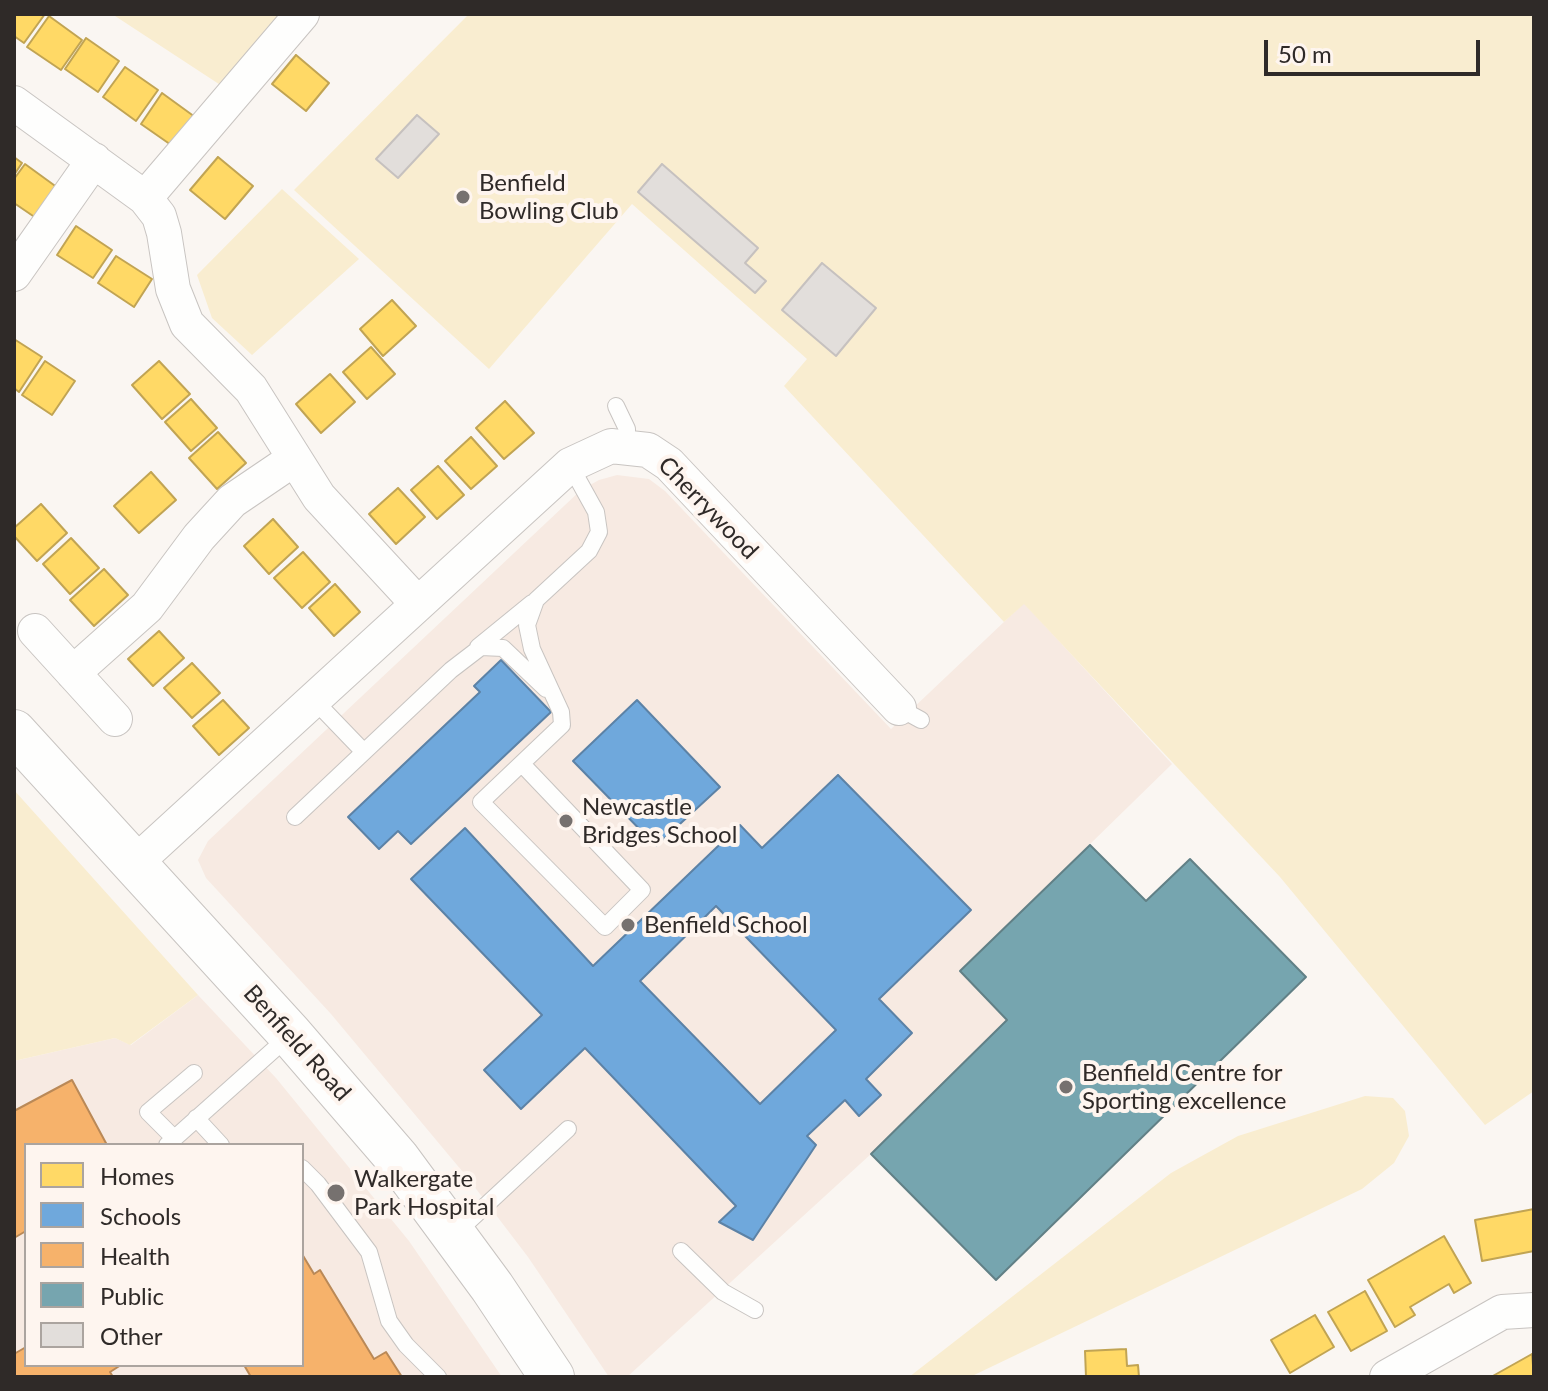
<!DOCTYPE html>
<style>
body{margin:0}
#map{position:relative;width:1548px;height:1391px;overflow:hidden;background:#faf6f2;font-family:Lato,sans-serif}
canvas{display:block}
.frame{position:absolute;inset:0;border:16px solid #2f2a28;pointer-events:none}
.legend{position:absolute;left:24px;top:1143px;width:280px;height:224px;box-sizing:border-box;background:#fef5ef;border:2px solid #aba49f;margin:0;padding:10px 14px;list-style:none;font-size:24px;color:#2f2a28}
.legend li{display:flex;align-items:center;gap:16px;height:40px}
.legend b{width:40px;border:2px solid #aba49f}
.scale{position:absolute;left:1264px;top:40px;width:216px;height:36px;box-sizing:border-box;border:4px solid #2f2a28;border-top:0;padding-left:10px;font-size:24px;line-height:28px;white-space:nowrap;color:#2f2a28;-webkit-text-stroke:6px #fef5ef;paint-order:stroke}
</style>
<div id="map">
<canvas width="1548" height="1391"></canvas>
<div class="frame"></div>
<ul class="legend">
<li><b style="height:22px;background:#ffd966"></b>Homes</li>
<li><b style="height:22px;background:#6fa8dc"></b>Schools</li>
<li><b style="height:22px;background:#f6b26b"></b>Health</li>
<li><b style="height:22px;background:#76a5af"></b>Public</li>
<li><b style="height:22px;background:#e2dedb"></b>Other</li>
</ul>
<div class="scale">50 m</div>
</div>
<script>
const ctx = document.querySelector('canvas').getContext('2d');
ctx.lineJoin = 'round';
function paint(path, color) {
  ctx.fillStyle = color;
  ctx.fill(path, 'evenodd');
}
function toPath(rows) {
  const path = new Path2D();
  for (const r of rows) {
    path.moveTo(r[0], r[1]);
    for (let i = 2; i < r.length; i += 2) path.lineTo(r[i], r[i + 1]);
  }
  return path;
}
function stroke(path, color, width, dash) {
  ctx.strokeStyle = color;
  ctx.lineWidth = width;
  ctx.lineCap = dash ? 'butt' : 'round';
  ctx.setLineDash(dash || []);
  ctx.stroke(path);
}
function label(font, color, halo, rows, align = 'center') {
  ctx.font = font + ' Lato,sans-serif';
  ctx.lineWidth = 8;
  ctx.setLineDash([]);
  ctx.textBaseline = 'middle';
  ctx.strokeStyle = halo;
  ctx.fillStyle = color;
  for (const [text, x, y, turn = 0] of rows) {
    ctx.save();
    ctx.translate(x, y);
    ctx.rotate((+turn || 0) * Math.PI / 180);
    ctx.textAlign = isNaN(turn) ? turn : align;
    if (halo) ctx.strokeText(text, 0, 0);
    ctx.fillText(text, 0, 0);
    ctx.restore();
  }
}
paint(toPath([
 [617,475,649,479,665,491,891,729,1024,603,1172,764,960,971,1007,1020,871,1154,627,1377,609,1377,528,1257,467,1177,331,1014,206,878,198,860,208,841,581,490,599,480],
 [198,995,276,1078,409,1241,502,1377,14,1377,14,1061,115,1038,131,1045],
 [26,1145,302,1145,302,1365,26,1365]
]), '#f7eae2');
paint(toPath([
 [112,14,289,14,228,90],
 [469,14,1534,14,1534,1091,1485,1125,1280,877,1024,604,1004,622,784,386,807,359,632,204,489,369,294,190],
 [282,189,359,259,252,355,212,318,197,275],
 [14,790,198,995,130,1045,115,1038,14,1061],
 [1365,1096,1393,1098,1405,1111,1409,1136,1394,1163,1362,1189,970,1377,909,1377,1171,1173,1238,1136]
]), '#f9edd0');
const homes = toPath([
 [14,14,45,14,24,43,14,36,14,14],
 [49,16,82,40,61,70,27,47,49,16],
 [86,38,119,61,98,92,65,69,86,38],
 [296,55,329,83,306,111,272,84,296,55],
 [125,67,158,90,136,121,103,97,125,67],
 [162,93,195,117,174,147,141,124,162,93],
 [14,157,22,163,14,175,14,157],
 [218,157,253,186,225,219,190,190,218,157],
 [25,164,58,188,36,218,14,203,14,179,25,164],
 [76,226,112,250,93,278,57,255,76,226],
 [116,256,152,279,134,307,98,283,116,256],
 [392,300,416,326,383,356,360,329,392,300],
 [14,339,42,357,19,392,14,388,14,339],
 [371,347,395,374,367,399,343,372,371,347],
 [45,361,75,381,52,415,22,395,45,361],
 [159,361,190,394,162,419,132,385,159,361],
 [330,374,355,402,321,433,296,404,330,374],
 [191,399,217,428,191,451,165,422,191,399],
 [505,401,534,433,504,459,476,428,505,401],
 [218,432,246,463,217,489,189,458,218,432],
 [471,437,497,466,471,489,445,461,471,437],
 [438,466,464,495,437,519,411,490,438,466],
 [151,472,176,500,139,533,114,506,151,472],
 [398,488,425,517,396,544,369,514,398,488],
 [41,504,67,533,37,561,14,536,14,528,41,504],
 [273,519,298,547,269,574,244,546,273,519],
 [71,538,99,568,70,594,43,564,71,538],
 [303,552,330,582,302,608,274,578,303,552],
 [104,569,128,595,94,626,70,600,104,569],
 [335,584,360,612,334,636,309,608,335,584],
 [159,631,184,658,153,686,128,659,159,631],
 [192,663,220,693,192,718,164,688,192,663],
 [223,700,249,728,219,755,193,726,223,700],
 [1534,1209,1534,1251,1482,1261,1475,1220,1534,1209],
 [1444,1236,1471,1283,1454,1293,1449,1284,1410,1307,1415,1315,1395,1327,1368,1280,1444,1236],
 [1365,1291,1387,1331,1351,1351,1328,1312,1365,1291],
 [1315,1315,1334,1347,1290,1373,1271,1340,1315,1315],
 [1126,1349,1127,1366,1138,1365,1139,1377,1086,1377,1085,1351,1126,1349],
 [1532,1354,1534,1377,1491,1377,1532,1354]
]);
paint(homes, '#ffd966');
stroke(homes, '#c1a453', 2);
const schools = toPath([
 [501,660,551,712,411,844,398,831,379,849,348,817,480,692,474,686,501,660],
 [637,700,720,787,656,846,573,761,637,700],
 [838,775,971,910,879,999,912,1033,866,1079,881,1095,859,1116,845,1100,807,1136,816,1145,753,1240,719,1222,736,1206,585,1048,521,1109,484,1070,542,1015,411,879,465,828,593,966,740,825,762,848,838,775],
 [716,906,836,1030,760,1104,640,981,716,906]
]);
paint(schools, '#6fa8dc');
stroke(schools, '#5c82a6', 2);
const health = toPath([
 [72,1080,107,1145,26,1145,26,1231,14,1238,14,1111,72,1080],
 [302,1254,314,1274,320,1270,374,1359,386,1352,402,1377,251,1377,244,1365,302,1365,302,1254],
 [26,1347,26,1365,121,1365,110,1372,113,1377,14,1377,14,1354,26,1347]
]);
paint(health, '#f6b26b');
stroke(health, '#ba8957', 2);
const public = toPath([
 [1090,845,1146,901,1190,859,1306,977,996,1280,871,1154,1007,1020,960,971,1090,845]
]);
paint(public, '#76a5af');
stroke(public, '#618086', 2);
const building = toPath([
 [417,115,439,134,398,178,376,159,417,115],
 [662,164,758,248,745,263,766,281,755,293,638,192,662,164],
 [822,263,876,308,836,356,782,310,822,263]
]);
paint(building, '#e2dedb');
stroke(building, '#c6c1bf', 2);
const lane = toPath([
 [616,406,627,429,627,445],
 [478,647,532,603],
 [313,699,364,752],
 [899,708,921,720],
 [522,764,642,890,605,927,481,802,562,725,561,712,532,649,527,625,536,600,589,551,599,532,596,512,570,465],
 [295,817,451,670,481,647,503,648,546,689],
 [196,1118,221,1145],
 [173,1137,148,1112,194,1073],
 [167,1145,288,1037],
 [302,1168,318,1184,369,1252,389,1321,406,1345,438,1377],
 [455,1234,568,1129],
 [681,1251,723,1292,755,1310]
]);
const street = toPath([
 [14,103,145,198,159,216,164,233,173,289,187,324,251,389,319,497,417,603],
 [145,198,302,14],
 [14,274,94,160],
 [35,631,115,719],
 [73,673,147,607,199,537,232,501,294,459],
 [134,864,570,465,611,446,648,450,669,464,899,708],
 [1387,1377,1502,1312,1534,1310]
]);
const secondary = toPath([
 [14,732,290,1034,397,1158,492,1287,552,1377]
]);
stroke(lane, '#c8c4c1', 18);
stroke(street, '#c8c4c1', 36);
stroke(secondary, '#c8c4c1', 46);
stroke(lane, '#fefefd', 16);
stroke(street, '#fefefd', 34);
stroke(secondary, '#fefefd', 44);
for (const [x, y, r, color] of [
 [463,197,8,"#76716f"],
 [566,821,8,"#76716f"],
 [628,925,8,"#76716f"],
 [1066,1087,8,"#76716f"],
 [336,1193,10,"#76716f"]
]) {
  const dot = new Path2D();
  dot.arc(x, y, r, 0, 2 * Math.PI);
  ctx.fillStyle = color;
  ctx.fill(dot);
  stroke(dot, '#fef5ef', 3);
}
label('24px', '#2f2a28', '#fef5ef', [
 ["Benfield",479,183],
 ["Bowling Club",479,211],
 ["Newcastle",582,807],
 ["Bridges School",582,835],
 ["Benfield School",644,925],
 ["Benfield Centre for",1082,1073],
 ["Sporting excellence",1082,1101],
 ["Walkergate",354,1179],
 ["Park Hospital",354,1207]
], 'left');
label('24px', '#2f2a28', '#fef5ef', [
 ["Cherrywood",708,508,46],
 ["Benfield Road",297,1043,48]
]);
</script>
